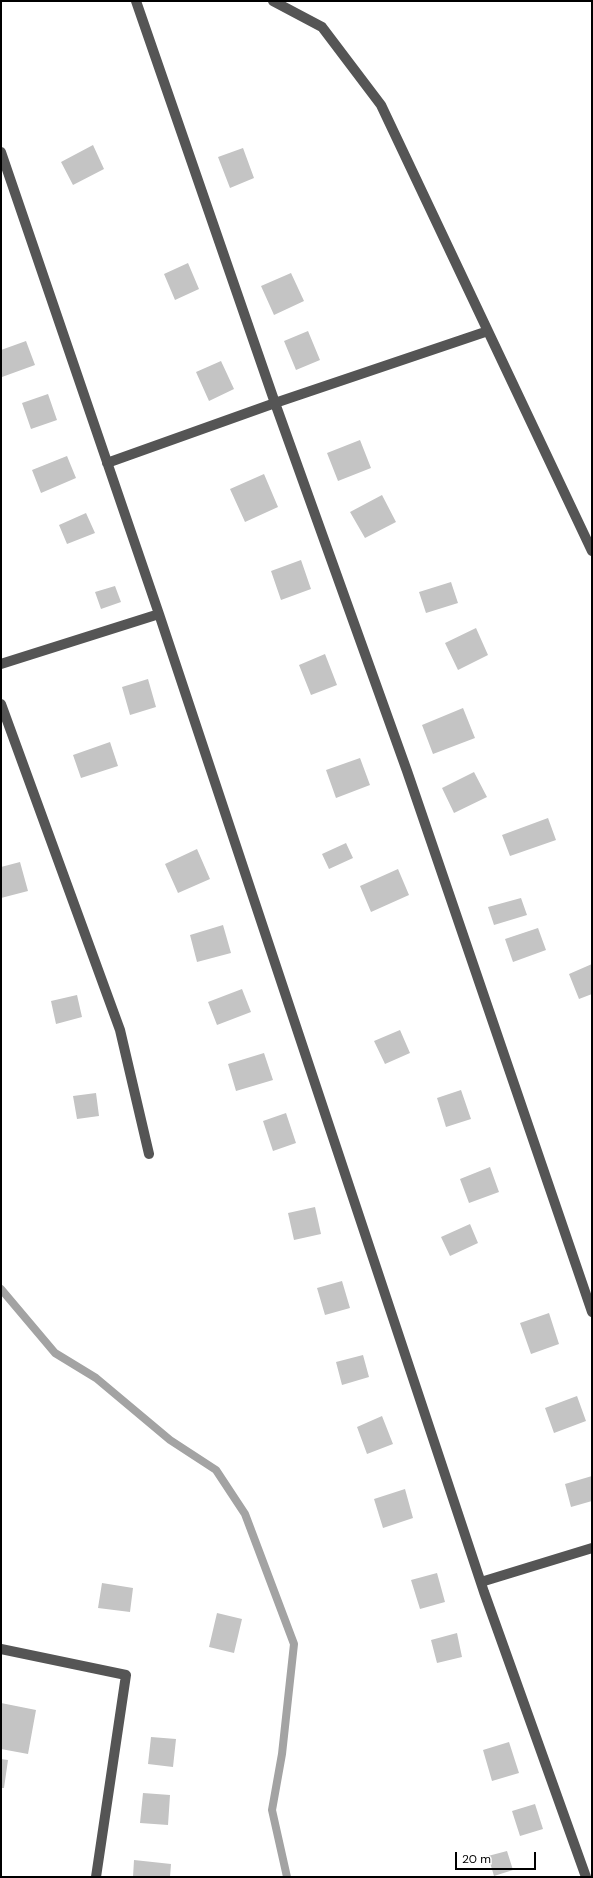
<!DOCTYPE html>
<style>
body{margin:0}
#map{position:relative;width:593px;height:1878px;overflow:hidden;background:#fff;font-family:"DM Sans",sans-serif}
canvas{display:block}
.frame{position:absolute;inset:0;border:2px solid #000;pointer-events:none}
.scale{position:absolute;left:455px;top:1852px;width:81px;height:18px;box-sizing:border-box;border:2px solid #000;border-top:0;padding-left:5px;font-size:12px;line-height:14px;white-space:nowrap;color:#000;-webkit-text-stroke:3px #fff;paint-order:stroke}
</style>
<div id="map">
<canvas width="593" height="1878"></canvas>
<div class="frame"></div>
<div class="scale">20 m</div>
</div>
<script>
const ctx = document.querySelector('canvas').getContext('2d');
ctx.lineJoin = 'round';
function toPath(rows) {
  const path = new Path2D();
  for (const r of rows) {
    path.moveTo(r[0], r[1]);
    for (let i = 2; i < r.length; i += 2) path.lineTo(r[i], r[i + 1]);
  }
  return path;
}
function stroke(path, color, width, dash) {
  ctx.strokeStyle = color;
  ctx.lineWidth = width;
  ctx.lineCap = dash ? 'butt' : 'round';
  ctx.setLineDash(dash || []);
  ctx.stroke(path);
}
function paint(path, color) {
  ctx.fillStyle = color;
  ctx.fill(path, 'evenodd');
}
stroke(toPath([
 [1,1289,55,1353,96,1378,170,1440,216,1470,245,1514,294,1644,282,1754,272,1810,287,1877]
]), '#a3a3a3', 8);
paint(toPath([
 [93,145,104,169,73,185,61,162],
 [243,148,254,178,230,188,218,157],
 [188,263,199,289,175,300,164,274],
 [291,273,304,301,274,315,261,286],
 [308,331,320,360,296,370,284,341],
 [26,341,35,365,2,377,1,350],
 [221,361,234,389,209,401,196,372],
 [48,394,57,420,31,429,22,403],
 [360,440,371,468,338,481,327,453],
 [67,456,76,478,41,493,32,470],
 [264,474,278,507,245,522,230,489],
 [382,495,396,522,365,538,350,512],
 [86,513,95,533,67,544,59,525],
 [301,560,311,589,281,600,271,571],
 [451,582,458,603,426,613,419,592],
 [115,586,121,602,101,609,95,592],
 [476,628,488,655,458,670,445,643],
 [325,654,337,685,311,695,299,665],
 [148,679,156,707,130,715,122,687],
 [463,708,475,738,433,754,422,725],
 [110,742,118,766,81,778,73,755],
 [360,758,370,785,336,798,326,770],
 [474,772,487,797,454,813,442,788],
 [548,818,556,840,510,856,502,835],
 [346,843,353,858,329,869,322,854],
 [197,849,210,879,178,893,165,864],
 [20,862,28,891,1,898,1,867],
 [398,869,409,895,371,912,360,886],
 [521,898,527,915,494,925,488,907],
 [223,925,231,953,197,962,190,935],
 [538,928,546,950,513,962,505,939],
 [592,964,592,994,579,999,569,974],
 [242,989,251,1012,217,1025,208,1002],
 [77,995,82,1017,56,1024,51,1001],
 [400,1030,410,1053,385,1064,374,1041],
 [264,1053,273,1080,236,1091,228,1064],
 [461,1090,471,1119,446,1127,437,1098],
 [96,1093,99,1116,77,1119,73,1096],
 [286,1113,296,1143,273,1151,263,1121],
 [490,1167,499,1192,469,1203,460,1179],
 [315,1207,321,1234,294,1240,288,1213],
 [470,1224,478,1243,450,1256,441,1237],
 [342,1281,350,1308,325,1315,317,1288],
 [549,1313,559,1344,531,1354,520,1323],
 [363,1355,369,1377,342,1385,336,1362],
 [577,1396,586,1421,554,1433,545,1408],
 [382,1416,393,1444,367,1454,357,1427],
 [592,1476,592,1501,571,1507,565,1484],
 [405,1489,413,1518,383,1528,374,1499],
 [437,1573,445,1602,420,1609,411,1580],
 [102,1583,133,1588,130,1612,98,1608],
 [217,1613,242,1619,234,1653,209,1647],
 [457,1633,462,1657,437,1663,431,1640],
 [1,1703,36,1710,28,1754,1,1749],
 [151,1737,176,1739,173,1767,148,1764],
 [509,1742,519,1773,492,1781,483,1750],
 [1,1759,8,1760,4,1788,1,1788],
 [143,1793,170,1795,168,1825,140,1823],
 [535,1804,543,1829,520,1836,512,1811],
 [507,1851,513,1870,494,1876,488,1856],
 [134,1860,171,1864,170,1877,133,1877]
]), '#c4c4c4');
stroke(toPath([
 [136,1,275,403,407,771,592,1312],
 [273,1,322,27,381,105,592,551],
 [1,152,159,614,484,1592,586,1877],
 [107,463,275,403,488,331],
 [1,664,159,614],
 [1,704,120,1030,149,1154],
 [481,1582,592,1548],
 [1,1649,126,1675,96,1877]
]), '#555', 10);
</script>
